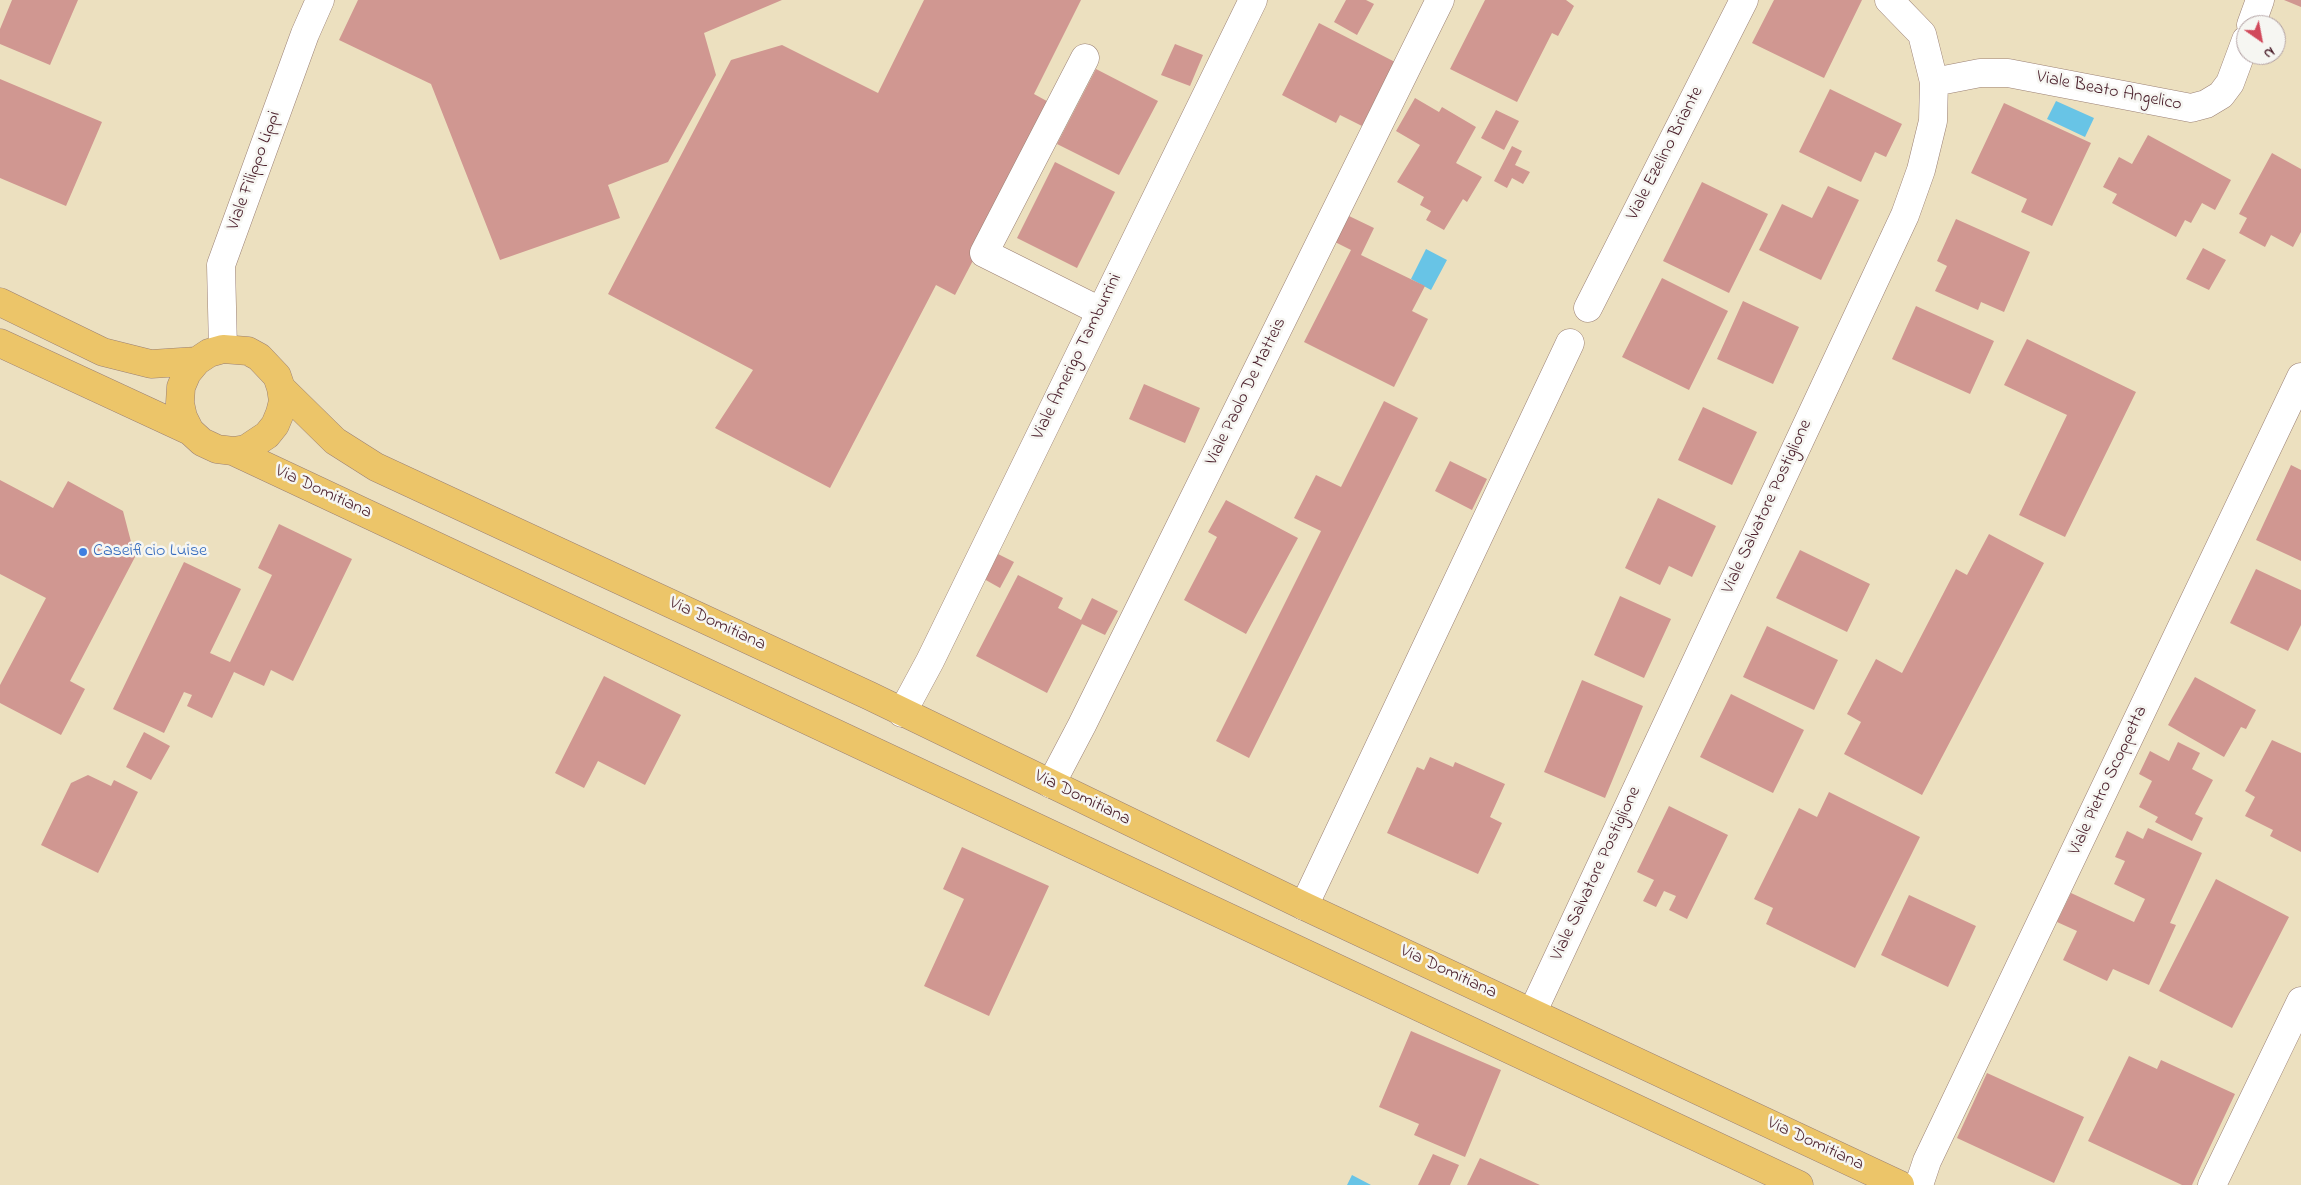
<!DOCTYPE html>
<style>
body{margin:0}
#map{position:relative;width:2301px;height:1185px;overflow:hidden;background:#ece0bf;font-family:"Indie Flower",sans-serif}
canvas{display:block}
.north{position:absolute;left:2236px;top:15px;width:50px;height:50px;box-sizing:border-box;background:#f6f6f2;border:1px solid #b1a0a2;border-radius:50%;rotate:147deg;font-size:14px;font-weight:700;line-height:20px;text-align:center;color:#4a1f2b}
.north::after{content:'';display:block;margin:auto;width:18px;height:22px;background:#d1495b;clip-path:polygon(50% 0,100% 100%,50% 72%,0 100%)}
</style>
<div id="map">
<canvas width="2301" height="1185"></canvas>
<div class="north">N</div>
</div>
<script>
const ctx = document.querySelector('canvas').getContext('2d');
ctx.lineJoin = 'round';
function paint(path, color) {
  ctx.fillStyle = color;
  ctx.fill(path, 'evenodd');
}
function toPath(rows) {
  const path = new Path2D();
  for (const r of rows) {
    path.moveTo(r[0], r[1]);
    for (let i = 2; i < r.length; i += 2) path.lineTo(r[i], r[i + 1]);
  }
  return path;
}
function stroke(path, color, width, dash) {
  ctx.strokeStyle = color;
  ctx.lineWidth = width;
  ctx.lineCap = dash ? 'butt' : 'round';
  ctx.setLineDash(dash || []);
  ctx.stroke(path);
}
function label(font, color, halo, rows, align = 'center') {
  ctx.font = font + ' "Indie Flower",sans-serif';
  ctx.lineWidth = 5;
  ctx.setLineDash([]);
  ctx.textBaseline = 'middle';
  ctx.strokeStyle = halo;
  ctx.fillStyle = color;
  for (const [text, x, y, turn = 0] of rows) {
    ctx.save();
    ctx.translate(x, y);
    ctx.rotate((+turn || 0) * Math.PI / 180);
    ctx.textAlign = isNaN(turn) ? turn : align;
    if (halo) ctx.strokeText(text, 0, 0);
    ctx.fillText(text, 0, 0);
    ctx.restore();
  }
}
paint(toPath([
 [2056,101,2094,118,2085,137,2047,119],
 [1426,249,1447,260,1431,290,1411,279],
 [1352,1175,1371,1185,1347,1185]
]), '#68c4e6');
paint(toPath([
 [12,0,78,0,50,65,0,44,0,29],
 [358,0,782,0,704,33,716,75,668,162,608,185,620,218,500,260,431,84,339,40],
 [924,0,1081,0,1034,94,1054,105,955,295,936,285,830,488,715,428,753,370,608,294,731,60,782,45,878,93],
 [1346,0,1366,0,1374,4,1357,35,1334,22],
 [1485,0,1566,0,1574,6,1558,36,1552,33,1517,102,1450,69],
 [1774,0,1862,0,1824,78,1752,43],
 [2284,0,2301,0,2301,7],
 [1319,23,1395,62,1362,126,1340,115,1336,123,1282,95],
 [1175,44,1203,55,1190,86,1161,75],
 [1096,69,1158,101,1119,175,1057,144],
 [0,79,102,122,66,206,0,178],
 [1830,89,1902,124,1886,157,1875,152,1861,182,1799,152],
 [1415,98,1439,112,1442,107,1476,127,1456,163,1482,177,1467,202,1463,199,1444,230,1426,220,1431,211,1420,205,1424,197,1397,182,1420,145,1396,131],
 [2004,103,2091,143,2052,226,2021,212,2027,199,1971,173],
 [1496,110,1519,121,1504,150,1481,138],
 [2148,135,2231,180,2215,210,2202,203,2191,223,2185,220,2176,237,2112,203,2117,194,2103,187,2119,157,2132,164],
 [1512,146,1522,151,1515,165,1530,172,1523,184,1512,178,1507,188,1494,181],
 [2272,153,2301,169,2301,232,2293,247,2271,235,2265,247,2239,233,2247,218,2239,214],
 [1055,162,1115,192,1077,268,1017,238],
 [1702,182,1768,214,1729,293,1663,261],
 [1828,186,1859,200,1821,280,1759,250,1782,204,1812,218],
 [1349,216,1374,228,1361,255,1425,286,1412,311,1428,319,1394,387,1304,342,1351,250,1335,242],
 [1956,219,2030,252,2004,312,1981,302,1978,310,1935,291,1947,266,1937,261],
 [2203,248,2226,260,2209,290,2186,279],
 [1662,278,1728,311,1689,390,1622,357],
 [1743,301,1799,327,1773,384,1717,359],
 [1916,306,1994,341,1970,394,1892,359],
 [2027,339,2136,392,2065,537,2019,515,2067,415,2004,385],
 [1144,384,1200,408,1185,443,1129,419],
 [1384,401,1418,418,1249,758,1216,741,1321,531,1294,518,1316,475,1341,487],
 [1703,407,1757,432,1732,485,1678,460],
 [1450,461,1487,479,1472,510,1435,491],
 [2291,465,2301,470,2301,561,2256,540],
 [0,480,53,508,68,481,123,511,135,557,70,681,85,689,61,735,0,703,0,685,46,598,0,574],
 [1658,498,1716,526,1692,577,1669,566,1660,585,1625,568],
 [1226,500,1298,538,1246,634,1184,600,1217,537,1208,532],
 [279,524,352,559,293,681,271,670,264,686,234,672,212,718,187,706,192,695,184,692,164,733,113,709,184,562,241,589,210,653,230,662,272,575,258,568],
 [1989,534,2044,563,1922,795,1844,754,1861,722,1847,714,1876,659,1902,673,1956,569,1967,575],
 [1800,550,1870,584,1847,632,1776,598],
 [998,554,1014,562,1000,588,984,579],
 [2256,569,2301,590,2301,625,2288,651,2230,623],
 [1018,575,1063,598,1058,608,1081,620,1092,598,1118,611,1105,635,1082,624,1047,693,976,656],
 [1620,596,1671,619,1644,678,1594,655],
 [1767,626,1838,660,1814,710,1743,677],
 [604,676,681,715,645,785,598,761,584,788,555,773],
 [2195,677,2256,710,2246,729,2241,727,2224,757,2168,725],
 [1582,680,1643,706,1605,798,1544,772],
 [1731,694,1804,730,1773,793,1700,757],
 [144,732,170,746,151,780,126,767],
 [2272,740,2301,753,2301,852,2270,836,2273,830,2245,816,2255,797,2245,791],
 [2178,742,2200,753,2192,769,2213,780,2195,814,2203,818,2192,841,2155,822,2158,817,2139,807,2152,781,2139,774,2150,751,2169,761],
 [1430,757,1453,767,1455,762,1505,784,1490,817,1502,823,1478,874,1387,833,1417,767,1424,770],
 [88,775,111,786,114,780,138,792,98,873,41,845,71,783],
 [1829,792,1920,837,1855,968,1766,924,1773,908,1754,899,1799,808,1817,817],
 [1669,806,1728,835,1687,919,1669,910,1676,896,1664,891,1656,907,1643,901,1654,880,1637,872],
 [2148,828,2202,853,2170,923,2176,925,2149,985,2113,969,2107,981,2063,960,2077,931,2057,922,2071,893,2134,922,2145,899,2114,884,2125,861,2115,857,2127,831,2143,839],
 [962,847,1049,886,989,1016,924,986,964,899,943,889],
 [2216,879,2289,917,2232,1028,2159,991],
 [1909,895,1976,926,1948,987,1881,955],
 [1411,1031,1501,1070,1465,1157,1414,1135,1419,1124,1379,1107],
 [2129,1056,2157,1069,2161,1060,2235,1094,2192,1185,2182,1185,2088,1141],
 [1987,1073,2084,1117,2054,1183,1957,1138],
 [1433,1154,1459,1165,1450,1185,1418,1185],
 [1480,1158,1540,1185,1467,1185]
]), '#d09791');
const minor = toPath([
 [2251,25,2260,0],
 [1085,58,984,253,1100,311],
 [1934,82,1980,73,2008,73,2191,108,2206,104,2221,95,2230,83,2246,40],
 [1588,308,1744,0],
 [223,349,221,265,305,34,320,0],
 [902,713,930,661,1253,0],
 [1051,784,1082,725,1440,0],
 [1304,906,1570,343],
 [1533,1011,1905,215,1921,170,1933,121,1934,82,1922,34,1889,0],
 [1919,1185,1927,1161,2301,377],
 [2212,1185,2301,1001]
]);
const major = toPath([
 [0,302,103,352,151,364,197,361,209,353,223,349,248,351,259,357,277,376,281,388,283,401,280,413,275,425,267,435,246,449,233,451,217,449,202,442,190,431,183,417,180,403,181,387,187,373,197,361],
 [0,343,190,431],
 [281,388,335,441,376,467,870,696,1304,906,1900,1185],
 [233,451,1799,1185]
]);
stroke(minor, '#9b8075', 29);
stroke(major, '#9b8075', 29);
stroke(minor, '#fff', 28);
stroke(major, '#ecc569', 28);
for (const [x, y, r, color] of [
 [83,552,5,"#3f7fe0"]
]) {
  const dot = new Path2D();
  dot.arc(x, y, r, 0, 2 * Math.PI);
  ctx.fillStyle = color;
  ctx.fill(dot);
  stroke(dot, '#f6f6f2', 2);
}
label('18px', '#4a1f2b', '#f6f6f2', [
 ["Viale Beato Angelico",2109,92,11],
 ["Viale Ezelino Briante",1666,154,-63],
 ["Viale Filippo Lippi",255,171,-70],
 ["Viale Amerigo Tamburrini",1078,357,-64],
 ["Viale Paolo De Matteis",1247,392,-64],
 ["Via Domitiana",323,493,25],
 ["Viale Salvatore Postiglione",1768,507,-65],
 ["Via Domitiana",717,625,25],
 ["Viale Pietro Scoppetta",2109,781,-65],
 ["Via Domitiana",1082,799,26],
 ["Viale Salvatore Postiglione",1597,874,-65],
 ["Via Domitiana",1448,973,25],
 ["Via Domitiana",1815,1145,25]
]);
label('18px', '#366cbe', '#f6f6f2', [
 ["Caseificio Luise",93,552]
], 'left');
</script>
